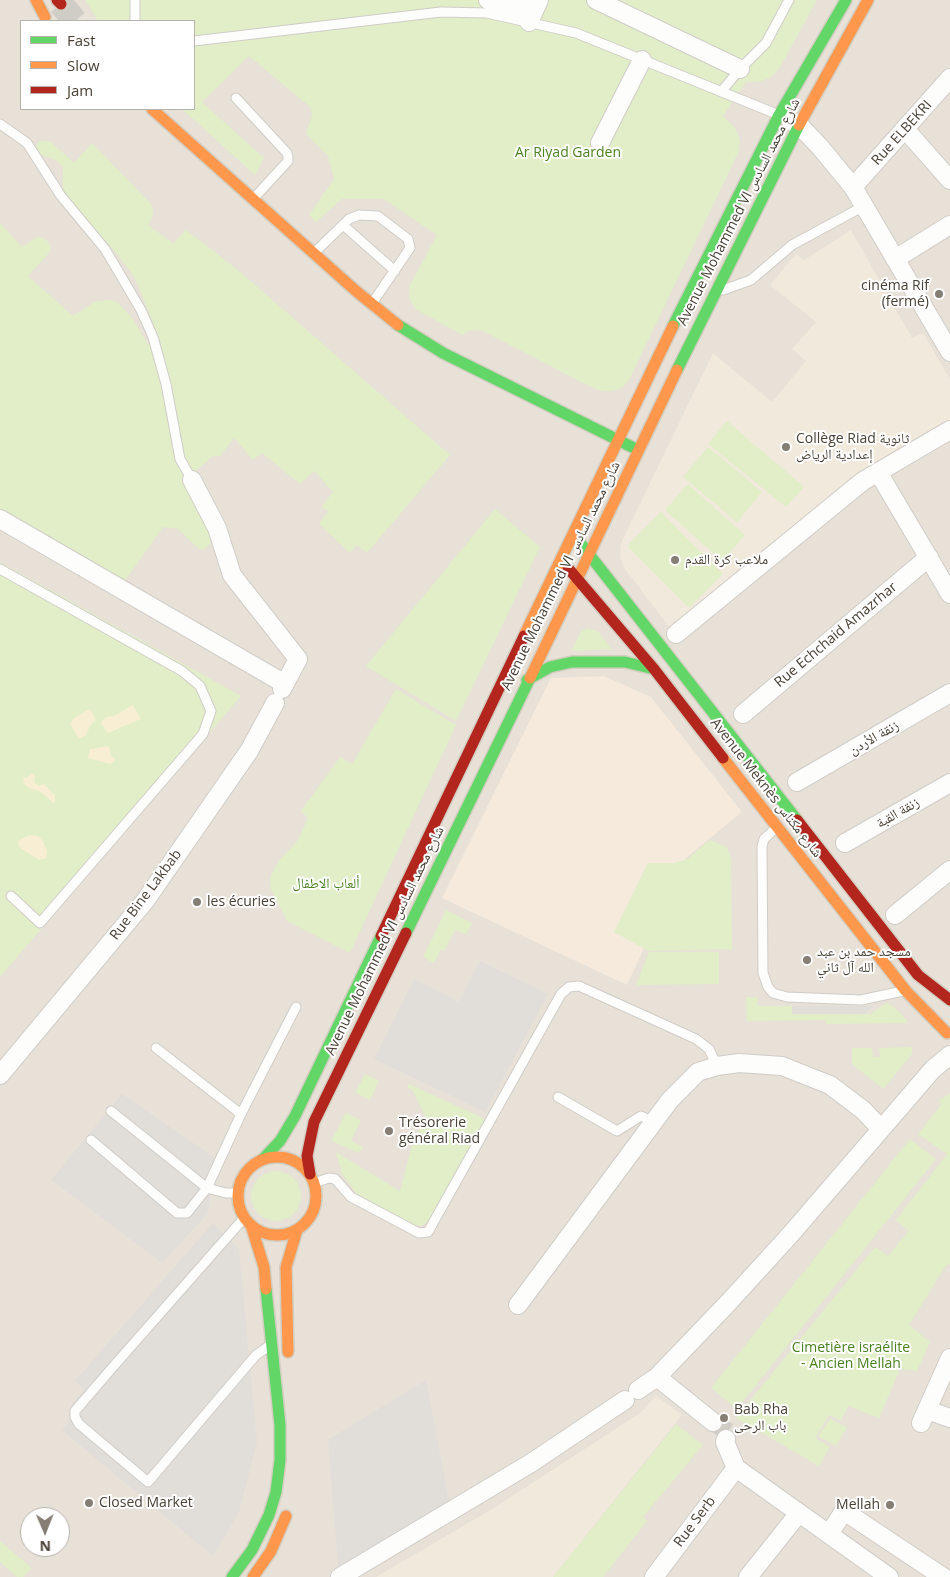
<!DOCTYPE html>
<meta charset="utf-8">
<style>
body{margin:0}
#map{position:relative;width:950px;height:1577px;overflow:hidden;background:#f2efea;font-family:"Open Sans",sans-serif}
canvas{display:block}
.legend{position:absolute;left:20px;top:20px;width:175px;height:90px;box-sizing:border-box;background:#fff;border:1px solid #b6b3ae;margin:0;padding:6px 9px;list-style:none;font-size:15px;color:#494135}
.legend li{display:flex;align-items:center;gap:10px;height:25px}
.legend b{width:25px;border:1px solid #b6b3ae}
.north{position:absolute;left:20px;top:1507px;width:50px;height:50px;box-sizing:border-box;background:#fff;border:1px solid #b6b3ae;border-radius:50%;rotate:179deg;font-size:14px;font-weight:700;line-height:20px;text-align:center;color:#494135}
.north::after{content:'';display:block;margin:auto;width:18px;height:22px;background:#847e74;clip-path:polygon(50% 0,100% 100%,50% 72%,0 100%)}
</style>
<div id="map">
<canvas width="950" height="1577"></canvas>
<ul class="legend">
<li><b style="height:6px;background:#63d668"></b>Fast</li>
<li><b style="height:6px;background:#ff974d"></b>Slow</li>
<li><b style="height:6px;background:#b3261e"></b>Jam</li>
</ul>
<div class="north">N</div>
</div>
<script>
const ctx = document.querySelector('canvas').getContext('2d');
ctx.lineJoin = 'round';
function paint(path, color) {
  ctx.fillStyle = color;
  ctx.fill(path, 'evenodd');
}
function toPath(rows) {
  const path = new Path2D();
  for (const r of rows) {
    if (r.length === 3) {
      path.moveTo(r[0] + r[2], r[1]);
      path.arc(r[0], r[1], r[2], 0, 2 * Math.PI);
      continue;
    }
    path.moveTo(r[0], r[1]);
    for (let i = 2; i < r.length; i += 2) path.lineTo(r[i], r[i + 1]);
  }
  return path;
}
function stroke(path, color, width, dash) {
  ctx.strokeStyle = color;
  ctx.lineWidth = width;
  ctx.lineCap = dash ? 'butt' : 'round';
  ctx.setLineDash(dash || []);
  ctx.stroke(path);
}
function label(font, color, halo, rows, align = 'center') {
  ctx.font = font + ' "Open Sans","Noto Naskh Arabic",sans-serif';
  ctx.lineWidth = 4;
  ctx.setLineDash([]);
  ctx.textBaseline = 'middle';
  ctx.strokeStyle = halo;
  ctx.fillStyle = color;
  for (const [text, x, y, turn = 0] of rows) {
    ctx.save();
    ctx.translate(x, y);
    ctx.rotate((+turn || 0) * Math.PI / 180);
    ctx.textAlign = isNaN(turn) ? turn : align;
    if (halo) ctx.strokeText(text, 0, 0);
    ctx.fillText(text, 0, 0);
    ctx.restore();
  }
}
paint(toPath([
 [0,0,950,0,950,1577,0,1577],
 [21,21,194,21,194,109,21,109],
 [30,1517,60,1517,60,1547,30,1547]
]), '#e7e1d7');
paint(toPath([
 [604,676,651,697,742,812,686,858,627,985,442,898,551,678]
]), '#f6eadc');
paint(toPath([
 [851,230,912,338,923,333,950,379,950,421,860,474,766,547,670,628,625,569,620,558,621,543,713,353,772,402,806,361,792,349,816,322,770,285,796,254,804,260],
 [656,1396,682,1415,553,1577,376,1577,494,1508,640,1413]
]), '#f1eadc');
paint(toPath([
 [85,0,817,0,779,69,770,78,758,82,746,82,723,116,735,128,740,140,739,151,629,380,623,387,613,391,603,391,593,388,481,330,468,331,462,335,417,310,412,304,409,295,410,285,437,235,384,199,342,199,316,222,309,215,334,179,328,156,306,134,312,115,310,107,249,56,202,102,264,158,255,175,182,109,194,109,194,21,98,21],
 [39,141,50,141,74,163,92,143,152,205,153,216,148,225,173,243,186,230,238,270,450,455,367,553,357,545,350,553,319,524,328,511,321,507,333,492,314,471,300,484,262,453,253,460,234,438,220,456,213,456,184,481,213,535,210,543,205,549,199,549,178,529,163,527,122,585,0,509,0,223,22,247,39,236,49,242,51,248,49,253,28,276,73,316,96,301,112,300,118,303,133,319,148,345,161,343,135,278,117,254,63,194,63,167,56,160,38,154,36,146],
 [727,421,804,487,786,507,708,444],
 [708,447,762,492,737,522,683,477],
 [688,484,745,535,722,561,665,510],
 [495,509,540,547,456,721,366,666],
 [661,512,723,574,689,608,627,546],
 [0,562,241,696,0,977],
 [587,628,598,631,611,649,571,651,581,632],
 [396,689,456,725,350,953,287,921,270,887,271,875,281,858,298,840,308,818,301,811,340,757,352,764],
 [710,840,727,847,731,859,732,949,649,951,614,932,648,863,674,863,687,859],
 [446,910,472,923,466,934,455,930,444,951,440,950,434,963,423,957],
 [649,952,719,952,719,984,636,985],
 [746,997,757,997,758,1006,792,1006,793,1014,871,1014,887,1002,902,1014,908,1023,826,1024,825,1020,747,1021],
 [912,1047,912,1054,883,1089,852,1064,852,1048,872,1048,873,1057,880,1057,879,1048],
 [365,1074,379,1081,370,1100,355,1093],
 [409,1084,485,1119,432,1219,421,1226,412,1224,357,1194,342,1174,336,1152,400,1191,411,1149,425,1116,413,1091,407,1087],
 [950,1093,950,1266,947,1264,909,1325,930,1342,917,1371,900,1369,879,1418,848,1406,841,1420,829,1415,815,1438,830,1447,819,1466,736,1418,875,1247,888,1256,909,1231,896,1220,947,1154,918,1134,941,1105,939,1101],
 [346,1113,361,1120,351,1141,363,1147,359,1153,331,1141],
 [910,1139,936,1159,737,1409,711,1388],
 [276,1196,25],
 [830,1419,847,1427,836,1446,818,1436],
 [676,1424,703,1445,643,1517,647,1521,603,1577,553,1577],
 [0,1541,32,1568,23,1577,17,1577,0,1562]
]), '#e1eec8');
paint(toPath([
 [133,705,141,719,108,733,105,730,101,722,106,717,114,716],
 [90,709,96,719,90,726,86,735,79,738,70,724,74,718],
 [109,746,111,756,115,758,115,761,110,764,88,758,90,749],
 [31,773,35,776,34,781,36,784,39,786,44,784,55,795,55,804,41,792,29,788,24,784,23,777,27,778],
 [30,835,38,836,43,841,47,851,46,858,39,860,19,847,18,841]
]), '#f8eed3');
paint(toPath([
 [480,961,548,994,485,1112,374,1059,414,979,459,1002],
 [792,1006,874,1006,864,1014,792,1014],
 [122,1094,215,1158,208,1213,162,1263,51,1180],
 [213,1223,239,1249,257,1442,239,1512,213,1556,62,1430,69,1421,70,1406,84,1389,75,1381],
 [426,1380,451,1511,339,1577,328,1440]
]), '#e1deda');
stroke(toPath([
 [713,1422,730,1433,726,1439]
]), '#d0ccc6', 18, [18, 9]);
stroke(toPath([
 [61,4,75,21]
]), '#d0ccc6', 25, [25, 12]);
const lane = toPath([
 [135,21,135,0],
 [194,41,441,12,487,13,576,33,779,115],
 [721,92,740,69,766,43,789,0],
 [236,98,287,153,288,157,288,161,254,198],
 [0,124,27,143,61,196,105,249,141,310,153,337,166,384,180,459,192,480],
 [343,225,395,271],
 [314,253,349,219,359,215,378,216,408,239,410,248,373,302],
 [723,290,751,280,792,245,864,206],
 [0,569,182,671,200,686,211,711,203,734,40,923,11,896],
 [777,827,764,839,762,847,763,973,768,987,773,993,787,997,861,1000,903,991],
 [156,1048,241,1114],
 [558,1097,617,1131,641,1116,654,1122],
 [111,1111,207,1188,226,1193,238,1193],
 [91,1140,177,1213,187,1213,207,1188,241,1114,296,1007],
 [314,1183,329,1178,335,1179,351,1197,419,1233,428,1232,561,994,569,987,579,986,696,1039,709,1049,717,1066],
 [244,1218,112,1368,75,1411,75,1417,79,1424,148,1482,256,1355,269,1346]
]);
const street = toPath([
 [488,0,500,7,511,9,524,7,535,0],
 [596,0,740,69],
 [529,22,539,0],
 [791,121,799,125,820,147,853,187,950,352],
 [905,129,950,180],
 [600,143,642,60],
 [853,187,950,78],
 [895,259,950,225],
 [878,472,950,594],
 [192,480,217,528,232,575,298,659,282,689],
 [0,519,285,684],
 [676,634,863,481,950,430],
 [743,714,929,557],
 [797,782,950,693],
 [845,843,950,783],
 [895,915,950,870],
 [0,1075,145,901,249,751,275,703],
 [518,1305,670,1100,698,1072,717,1066,739,1063,782,1066,830,1085,863,1110,881,1129],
 [657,1377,713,1422],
 [638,1390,657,1377,728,1303,790,1235,933,1069,950,1055],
 [927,1410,950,1418],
 [921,1423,950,1358],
 [726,1439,725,1442,736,1468,889,1577],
 [829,1534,844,1511,943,1577],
 [340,1577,531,1463,625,1400],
 [654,1577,736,1468],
 [748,1577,799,1513]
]);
const fast = toPath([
 [398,325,443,353,632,447],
 [673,326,779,115,846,0],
 [677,370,799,125],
 [581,544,797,820],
 [527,680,550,667,572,662,625,662,654,669],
 [406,933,530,678],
 [263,1159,280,1141,295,1116,381,936],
 [232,1577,252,1550,269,1515,276,1492,280,1460,280,1425,266,1289]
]);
const slow = toPath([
 [36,0,45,17],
 [152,109,356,291,398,325],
 [799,125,868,0],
 [524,636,673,326],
 [530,678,677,370],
 [723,758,906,991,947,1033],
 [277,1196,39],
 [251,1225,264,1267,266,1289],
 [288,1352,286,1267,297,1230],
 [253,1577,271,1551,286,1516]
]);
const jam = toPath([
 [57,0,61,4],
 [568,568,654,669,723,758],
 [797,820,918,975,950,1000],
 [381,936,524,636],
 [310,1174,307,1156,314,1122,406,933]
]);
stroke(lane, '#d0cdc8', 11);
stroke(street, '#d0cdc8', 20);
stroke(fast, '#d4cec2', 14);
stroke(slow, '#d4cec2', 14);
stroke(jam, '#d4cec2', 14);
stroke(lane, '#fdfdfc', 9);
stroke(street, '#fdfdfc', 18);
stroke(fast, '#63d668', 11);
stroke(slow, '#ff974d', 11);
stroke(jam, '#b3261e', 11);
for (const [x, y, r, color] of [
 [939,294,5,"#847e74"],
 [786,447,5,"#847e74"],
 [675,560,5,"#847e74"],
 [197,902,5,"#847e74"],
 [807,960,5,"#847e74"],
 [389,1131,5,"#847e74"],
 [724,1418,5,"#847e74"],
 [89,1503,5,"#847e74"],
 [890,1505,5,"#847e74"]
]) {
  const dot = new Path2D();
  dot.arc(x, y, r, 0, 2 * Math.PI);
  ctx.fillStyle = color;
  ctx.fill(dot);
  stroke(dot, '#fff', 2);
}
label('14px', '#494135', '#fff', [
 ["Rue ELBEKRI",902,133,-48],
 ["Avenue Mohammed VI شارع محمد السادس",739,212,-63],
 ["Avenue Mohammed VI شارع محمد السادس",561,576,-64],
 ["Rue Echchaid Amazrhar",836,635,-40],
 ["زنقة الأردن",874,738,-30],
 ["Avenue Meknès شارع مكناس",766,788,52],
 ["زنقة القبة",898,813,-30],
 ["Rue Bine Lakbab",146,895,-53],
 ["Avenue Mohammed VI شارع محمد السادس",385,941,-64],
 ["Rue Serb",695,1522,-53]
]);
label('14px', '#4b8222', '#fff', [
 ["Ar Riyad Garden",568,153],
 ["ألعاب الاطفال",326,884],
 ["Cimetière israélite",851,1348],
 ["- Ancien Mellah",851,1364]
]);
label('14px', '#494135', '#fff', [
 ["cinéma Rif",929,286,"right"],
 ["(fermé)",929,302,"right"],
 ["Collège Riad ثانوية",796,439],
 ["إعدادية الرياض",796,455],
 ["ملاعب كرة القدم",685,560],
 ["les écuries",207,902],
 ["مسجد حمد بن عبد",817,952],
 ["الله آل ثاني",817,968],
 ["Trésorerie",399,1123],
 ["général Riad",399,1139],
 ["Bab Rha",734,1410],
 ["باب الرحى",734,1426],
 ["Closed Market",99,1503],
 ["Mellah",880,1505,"right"]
], 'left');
</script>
